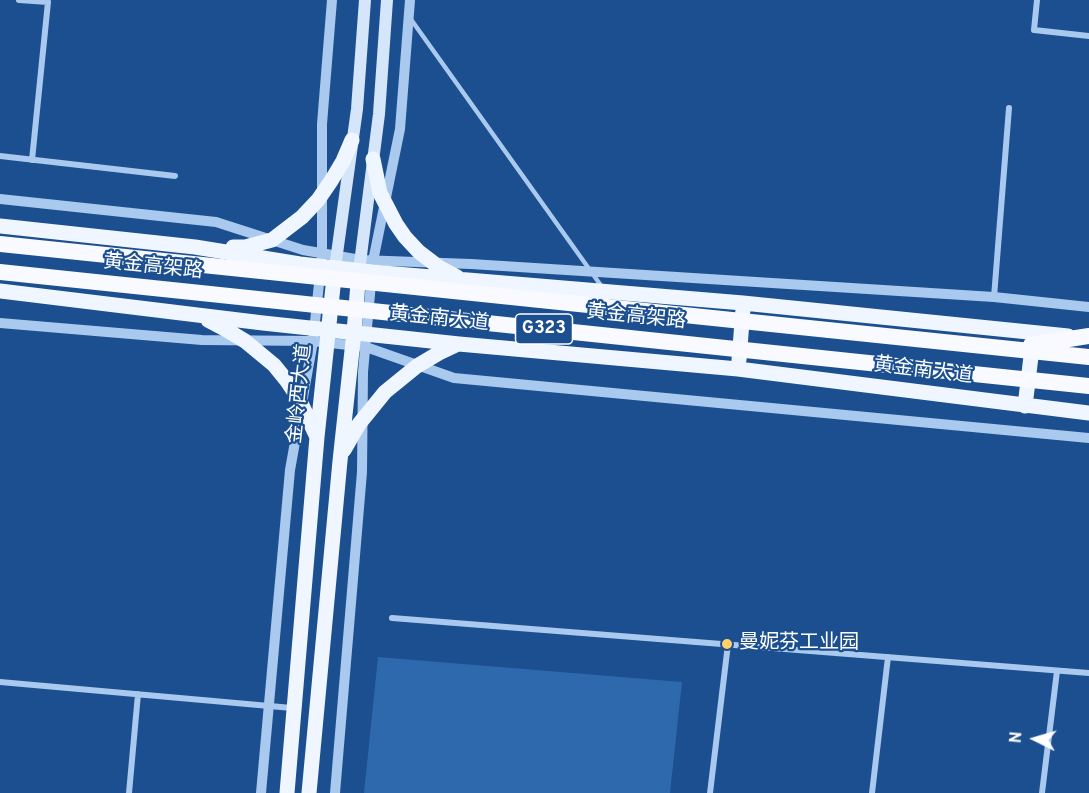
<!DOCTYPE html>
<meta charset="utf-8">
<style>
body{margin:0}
#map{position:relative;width:1089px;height:793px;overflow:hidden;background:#1b4f8f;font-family:Overpass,sans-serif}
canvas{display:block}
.north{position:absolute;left:1005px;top:709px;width:60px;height:60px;-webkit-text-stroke:4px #1b4f8f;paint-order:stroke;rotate:275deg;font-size:16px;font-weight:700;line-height:24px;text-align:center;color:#fff}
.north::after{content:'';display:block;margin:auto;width:21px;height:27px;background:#fff;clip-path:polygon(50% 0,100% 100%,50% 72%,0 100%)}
</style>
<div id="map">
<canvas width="1089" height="793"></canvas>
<div class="north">N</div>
</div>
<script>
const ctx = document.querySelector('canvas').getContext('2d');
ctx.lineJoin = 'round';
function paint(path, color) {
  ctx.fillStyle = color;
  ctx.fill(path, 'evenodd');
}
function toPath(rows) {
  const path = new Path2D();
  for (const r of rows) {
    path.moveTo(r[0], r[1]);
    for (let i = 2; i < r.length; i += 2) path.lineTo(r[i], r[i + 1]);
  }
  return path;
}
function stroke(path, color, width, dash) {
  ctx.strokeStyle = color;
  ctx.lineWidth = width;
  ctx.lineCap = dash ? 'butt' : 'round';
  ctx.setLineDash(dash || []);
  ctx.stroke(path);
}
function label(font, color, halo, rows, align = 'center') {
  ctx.font = font + ' Overpass,"Noto Sans SC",sans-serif';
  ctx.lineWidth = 4.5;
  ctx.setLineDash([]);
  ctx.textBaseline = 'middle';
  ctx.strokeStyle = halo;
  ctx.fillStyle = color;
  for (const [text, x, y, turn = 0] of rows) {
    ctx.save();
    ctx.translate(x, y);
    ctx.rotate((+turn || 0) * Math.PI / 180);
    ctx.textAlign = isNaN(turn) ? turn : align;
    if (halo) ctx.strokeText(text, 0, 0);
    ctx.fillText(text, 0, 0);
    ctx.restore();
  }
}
paint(toPath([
 [378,657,682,682,670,793,364,793]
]), '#2e69ad');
stroke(toPath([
 [410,18,602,287]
]), '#a9c9ee', 4.5);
stroke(toPath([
 [19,0,48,2,32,160],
 [1037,0,1034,30,1089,36],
 [0,156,175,176],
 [994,297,1009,108],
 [392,618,1089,673],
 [0,682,292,708],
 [129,793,138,694],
 [710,793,728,644],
 [872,793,888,657],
 [1042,793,1057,671]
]), '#a9c9ee', 6);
stroke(toPath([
 [0,199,216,222,303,250,361,260,471,264,994,297,1089,307],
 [0,323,202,340,313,341,366,347,454,378,1089,438],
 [261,793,290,470,313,341,322,255,322,124,332,0],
 [335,793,362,472,363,372,373,261,400,129,410,0]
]), '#a9c9ee', 10);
stroke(toPath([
 [335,268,357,109,365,0],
 [359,271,379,114,387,0]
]), '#d6e6fa', 12);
stroke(toPath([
 [373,159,380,193,396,224,405,237,419,252,440,268,457,277],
 [0,226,195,247,300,264,372,272,743,303,1068,336],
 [233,247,245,247,272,240,302,217,318,200,331,181,343,161,352,140],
 [0,291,263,323,459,344,738,369,1089,413],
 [208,320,225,329,245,341,274,365,287,381,299,399,316,435],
 [739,360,743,309],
 [1025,406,1033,340],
 [344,450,359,424,385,392,417,366,439,353,458,344],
 [287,793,317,437,335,268],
 [309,793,340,461,354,332,359,271]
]), '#f0f6ff', 15);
stroke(toPath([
 [0,244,1089,357],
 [0,272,1089,386],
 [1031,345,1089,336]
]), '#f8faff', 16);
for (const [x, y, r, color] of [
 [727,644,6,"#ffd166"]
]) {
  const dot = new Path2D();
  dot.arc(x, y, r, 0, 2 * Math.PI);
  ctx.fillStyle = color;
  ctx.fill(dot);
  stroke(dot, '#1b4f8f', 2);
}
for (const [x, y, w] of [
 [544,329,57]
]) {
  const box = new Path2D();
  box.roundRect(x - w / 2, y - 15, w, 30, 4.5);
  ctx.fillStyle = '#1b4f8f';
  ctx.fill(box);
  stroke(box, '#fff', 1.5);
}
label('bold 18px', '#fff', null, [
 ["G323",544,329]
]);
label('20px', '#fff', '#1b4f8f', [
 ["黄金高架路",153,268,6],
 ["黄金高架路",636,318,6],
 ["黄金南大道",439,320,6],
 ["黄金南大道",923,372,7],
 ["金岭西大道",301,394,-84]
]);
label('20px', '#fff', '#1b4f8f', [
 ["曼妮芬工业园",739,644]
], 'left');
</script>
